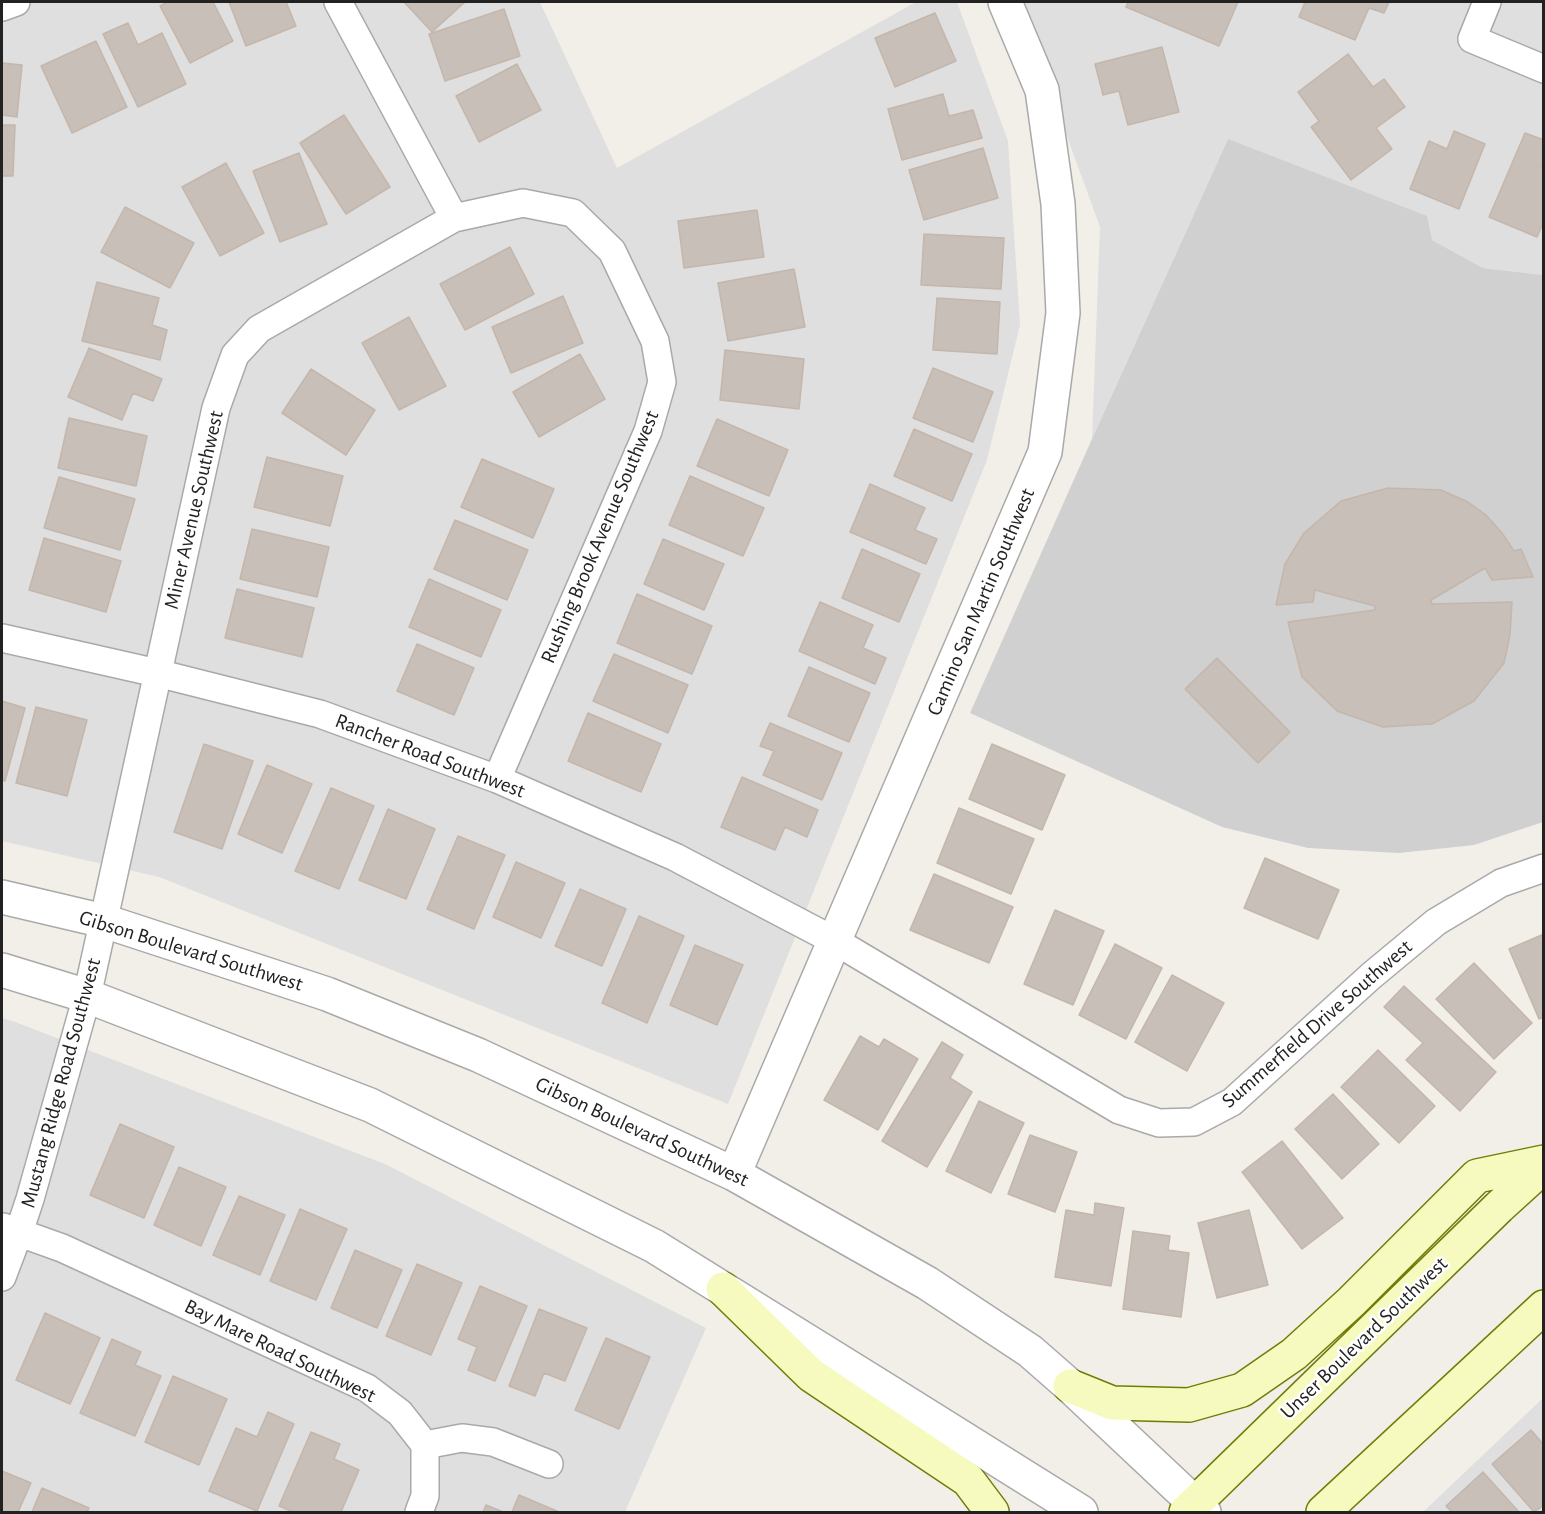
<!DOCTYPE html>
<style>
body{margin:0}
#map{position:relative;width:1545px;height:1514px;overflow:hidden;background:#f2efe9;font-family:"Alegreya Sans",sans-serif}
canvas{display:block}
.frame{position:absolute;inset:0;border:3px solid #222;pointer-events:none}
</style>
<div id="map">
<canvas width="1545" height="1514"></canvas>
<div class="frame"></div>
</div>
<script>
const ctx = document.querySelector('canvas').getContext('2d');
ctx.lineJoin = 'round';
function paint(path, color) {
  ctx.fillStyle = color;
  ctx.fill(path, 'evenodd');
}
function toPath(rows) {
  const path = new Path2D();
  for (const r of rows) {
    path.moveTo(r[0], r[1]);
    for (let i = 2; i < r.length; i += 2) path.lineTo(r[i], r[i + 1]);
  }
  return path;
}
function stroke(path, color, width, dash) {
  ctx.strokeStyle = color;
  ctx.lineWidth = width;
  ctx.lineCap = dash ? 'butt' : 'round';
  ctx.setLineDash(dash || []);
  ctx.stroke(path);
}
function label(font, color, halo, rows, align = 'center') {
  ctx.font = font + ' "Alegreya Sans",sans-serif';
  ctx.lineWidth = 5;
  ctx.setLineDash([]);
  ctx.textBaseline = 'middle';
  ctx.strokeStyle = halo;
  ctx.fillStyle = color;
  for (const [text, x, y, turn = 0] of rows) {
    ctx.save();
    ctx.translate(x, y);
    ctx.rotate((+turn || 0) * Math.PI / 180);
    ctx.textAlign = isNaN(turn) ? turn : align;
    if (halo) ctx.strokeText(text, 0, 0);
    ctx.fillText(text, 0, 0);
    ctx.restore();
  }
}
paint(toPath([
 [2,2,540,2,617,168,916,2,957,2,1008,141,1020,325,987,460,728,1104,159,877,2,841],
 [1018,2,1543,2,1543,275,1483,268,1432,240,1228,139,1092,439,1100,227],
 [2,1018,15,1022,385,1164,706,1328,625,1512,2,1512],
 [1543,1398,1543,1512,1423,1512]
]), '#e0dfdf');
paint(toPath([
 [1228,139,1427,216,1432,240,1483,268,1543,275,1543,822,1474,845,1399,853,1308,848,1222,827,970,713,1092,439]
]), '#d0d0d0');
const building = toPath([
 [168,2,213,2,233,41,190,63,160,6,168,2],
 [229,2,286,2,296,26,246,46,229,2],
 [404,2,465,2,432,32,404,2],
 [1128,2,1238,2,1219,46,1126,7,1128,2],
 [1305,2,1389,2,1384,13,1369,8,1355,40,1299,17,1305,2],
 [504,9,520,56,445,81,429,34,504,9],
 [935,13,956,61,895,87,875,38,935,13],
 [128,23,138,45,162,33,186,84,138,107,103,34,128,23],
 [96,41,127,107,72,133,41,66,96,41],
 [1162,47,1179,112,1128,125,1119,91,1103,95,1095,64,1162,47],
 [1348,54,1373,87,1384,79,1405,107,1376,128,1392,149,1351,180,1311,127,1319,121,1298,92,1348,54],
 [2,63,22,65,17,117,2,115,2,63],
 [517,64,541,110,479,142,456,96,517,64],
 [943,94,949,116,973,110,982,138,902,160,888,109,943,94],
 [344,115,390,187,346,214,300,143,344,115],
 [2,125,15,125,13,176,2,176,2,125],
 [1454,131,1485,144,1459,209,1410,189,1429,141,1447,149,1454,131],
 [1525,133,1544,140,1544,159,1541,166,1544,167,1544,221,1537,237,1489,217,1525,133],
 [983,148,998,198,924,220,909,170,983,148],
 [299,153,327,224,280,242,253,171,299,153],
 [226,163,264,233,220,256,182,187,226,163],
 [125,207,194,243,170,288,101,252,125,207],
 [757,210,764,257,684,268,678,221,757,210],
 [924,234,1004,238,1001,289,921,285,924,234],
 [510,247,534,294,465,330,440,284,510,247],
 [794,269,805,327,728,341,718,283,794,269],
 [97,282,159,298,152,325,167,330,160,360,82,341,97,282],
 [563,296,583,343,511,373,492,327,563,296],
 [937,298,1000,302,997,354,933,350,937,298],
 [409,317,446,386,399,410,362,343,409,317],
 [89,348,162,379,153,401,133,393,122,420,68,397,89,348],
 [725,350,804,359,799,409,720,400,725,350],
 [580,354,605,399,539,437,513,392,580,354],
 [933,368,993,392,973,442,913,418,933,368],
 [311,369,375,410,346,455,282,413,311,369],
 [69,418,147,436,136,486,58,468,69,418],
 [717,419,788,450,769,496,697,466,717,419],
 [914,429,972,454,952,501,894,476,914,429],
 [267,457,343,476,330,526,254,507,267,457],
 [482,459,554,489,533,538,461,507,482,459],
 [690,476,764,508,743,556,669,525,690,476],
 [59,477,135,499,120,550,44,528,59,477],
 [870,484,925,508,915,530,937,539,926,564,850,532,870,484],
 [1388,488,1441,490,1468,502,1486,515,1502,533,1514,551,1521,549,1533,577,1492,580,1485,568,1431,600,1432,604,1512,602,1510,635,1504,663,1474,701,1432,724,1383,727,1337,711,1302,677,1288,622,1375,610,1375,606,1315,590,1313,602,1276,605,1285,564,1304,533,1341,501,1388,488],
 [455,520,528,550,507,600,434,569,455,520],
 [252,529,329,547,317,597,240,579,252,529],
 [44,538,121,561,106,612,29,590,44,538],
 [663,539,724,564,704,610,644,584,663,539],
 [862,549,920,574,899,622,842,598,862,549],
 [429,579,501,610,481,657,409,627,429,579],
 [237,589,314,608,302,657,225,638,237,589],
 [637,594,712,626,692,674,617,643,637,594],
 [820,602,873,625,863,648,886,658,875,684,799,651,820,602],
 [417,644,474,668,454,715,397,691,417,644],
 [614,654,688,685,668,733,593,701,614,654],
 [1217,658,1290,732,1258,763,1185,689,1217,658],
 [809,667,870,693,849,742,788,716,809,667],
 [2,701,25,708,5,781,2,780,2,701],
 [36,707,87,720,67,796,16,783,36,707],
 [588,713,661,744,641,792,568,761,588,713],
 [770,723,842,753,822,800,763,775,774,751,760,746,770,723],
 [204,744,253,761,222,849,174,832,204,744],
 [992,744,1065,775,1042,830,969,799,992,744],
 [267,765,312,784,282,853,238,834,267,765],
 [742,777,818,810,807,837,785,827,775,850,721,827,742,777],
 [331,788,374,806,339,889,295,871,331,788],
 [959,808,1034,839,1011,894,937,863,959,808],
 [388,809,435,829,406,899,359,880,388,809],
 [458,836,505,855,474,929,427,909,458,836],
 [1265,858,1339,890,1318,939,1244,908,1265,858],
 [516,862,565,883,541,938,493,917,516,862],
 [934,874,1013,907,989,963,910,930,934,874],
 [580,889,626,909,602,966,555,946,580,889],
 [1055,910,1104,931,1073,1005,1024,984,1055,910],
 [639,916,684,936,647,1023,602,1003,639,916],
 [1544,934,1544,1017,1539,1019,1509,949,1544,934],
 [1115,944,1162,968,1126,1039,1079,1015,1115,944],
 [695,945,743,965,717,1025,670,1005,695,945],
 [1474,963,1532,1023,1494,1059,1436,999,1474,963],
 [1172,975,1224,1003,1187,1071,1135,1042,1172,975],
 [1404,986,1496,1072,1460,1111,1406,1060,1423,1043,1384,1007,1404,986],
 [860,1036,879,1047,884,1039,918,1059,878,1130,824,1100,860,1036],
 [942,1042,963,1055,950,1078,972,1092,927,1167,882,1141,942,1042],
 [1378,1050,1435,1106,1399,1143,1341,1087,1378,1050],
 [1333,1094,1379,1144,1342,1179,1295,1129,1333,1094],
 [979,1101,1024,1123,991,1193,946,1171,979,1101],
 [120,1124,174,1147,144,1218,90,1195,120,1124],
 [1030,1135,1077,1152,1055,1212,1008,1194,1030,1135],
 [1282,1141,1343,1218,1302,1249,1242,1172,1282,1141],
 [179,1167,226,1187,201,1246,154,1225,179,1167],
 [239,1196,285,1215,260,1275,213,1255,239,1196],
 [1095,1203,1124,1208,1111,1286,1055,1277,1066,1210,1094,1215,1095,1203],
 [300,1209,347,1229,316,1300,270,1281,300,1209],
 [1249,1210,1268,1285,1217,1298,1198,1223,1249,1210],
 [1133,1231,1170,1236,1168,1250,1189,1253,1181,1317,1123,1309,1133,1231],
 [355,1250,402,1270,377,1328,331,1308,355,1250],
 [417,1264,462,1283,431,1355,386,1336,417,1264],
 [480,1286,527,1306,495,1381,468,1370,477,1347,458,1339,480,1286],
 [539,1309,587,1328,565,1381,544,1373,535,1396,509,1386,539,1309],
 [45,1313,100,1338,70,1404,16,1380,45,1313],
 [606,1338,650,1357,619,1429,575,1410,606,1338],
 [112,1339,141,1352,135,1365,161,1376,135,1436,80,1413,112,1339],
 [173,1376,227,1399,199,1465,145,1442,173,1376],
 [268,1412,294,1424,257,1511,209,1491,236,1428,257,1437,268,1412],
 [1531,1430,1544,1445,1544,1505,1534,1512,1492,1464,1531,1430],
 [311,1432,340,1444,334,1459,359,1470,341,1512,293,1512,279,1506,311,1432],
 [2,1471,31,1483,18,1512,2,1512,2,1471],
 [1483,1472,1519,1512,1452,1512,1446,1506,1483,1472],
 [42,1488,89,1508,87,1512,32,1512,42,1488],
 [519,1495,559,1512,512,1512,519,1495],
 [486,1505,503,1512,483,1512,486,1505]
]);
paint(building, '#c7bfb8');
stroke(building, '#c4b6ab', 1.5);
const minor = toPath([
 [338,2,454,218,523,203,573,213,612,251,655,341,662,382,648,431,497,779],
 [1487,2,1472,39,1544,69],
 [2,7,16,2],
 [2,638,157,673,320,714,497,779,675,857,835,941,1119,1110,1159,1123,1194,1122,1232,1102,1371,976,1436,922,1501,883,1544,868],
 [3,1227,62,1248,367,1388,400,1413,425,1445,462,1438,493,1442,549,1464],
 [2,1277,19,1232,30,1199,87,996,216,408,235,355,259,329,454,218],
 [419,1512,425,1496,425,1445]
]);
const tertiary = toPath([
 [2,897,104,921,327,994,478,1055,734,1174,927,1283,1030,1351,1070,1386,1204,1512],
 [2,970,87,996,370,1105,654,1246,886,1390,1081,1512],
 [734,1174,1045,452,1063,313,1058,204,1042,90,1005,2]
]);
const secondary = toPath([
 [723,1289,811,1375,968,1480,992,1512],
 [1070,1386,1112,1403,1189,1405,1242,1390,1294,1354,1351,1302,1477,1176,1544,1162],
 [1186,1512,1499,1207,1544,1166],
 [1323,1512,1544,1307]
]);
stroke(minor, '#a9a9a9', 30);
stroke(tertiary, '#a9a9a9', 36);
stroke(secondary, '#707d05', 36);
stroke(minor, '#fff', 27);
stroke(tertiary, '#fff', 33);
stroke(secondary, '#f7fabf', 33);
label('21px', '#222', '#fff', [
 ["Miner Avenue Southwest",194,510,-77],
 ["Rushing Brook Avenue Southwest",600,537,-67],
 ["Camino San Martin Southwest",981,602,-67],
 ["Rancher Road Southwest",430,756,21],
 ["Gibson Boulevard Southwest",191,951,17],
 ["Summerfield Drive Southwest",1317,1024,-41],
 ["Mustang Ridge Road Southwest",61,1083,-75],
 ["Gibson Boulevard Southwest",642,1132,25],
 ["Unser Boulevard Southwest",1364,1338,-44],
 ["Bay Mare Road Southwest",280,1351,26]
]);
</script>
